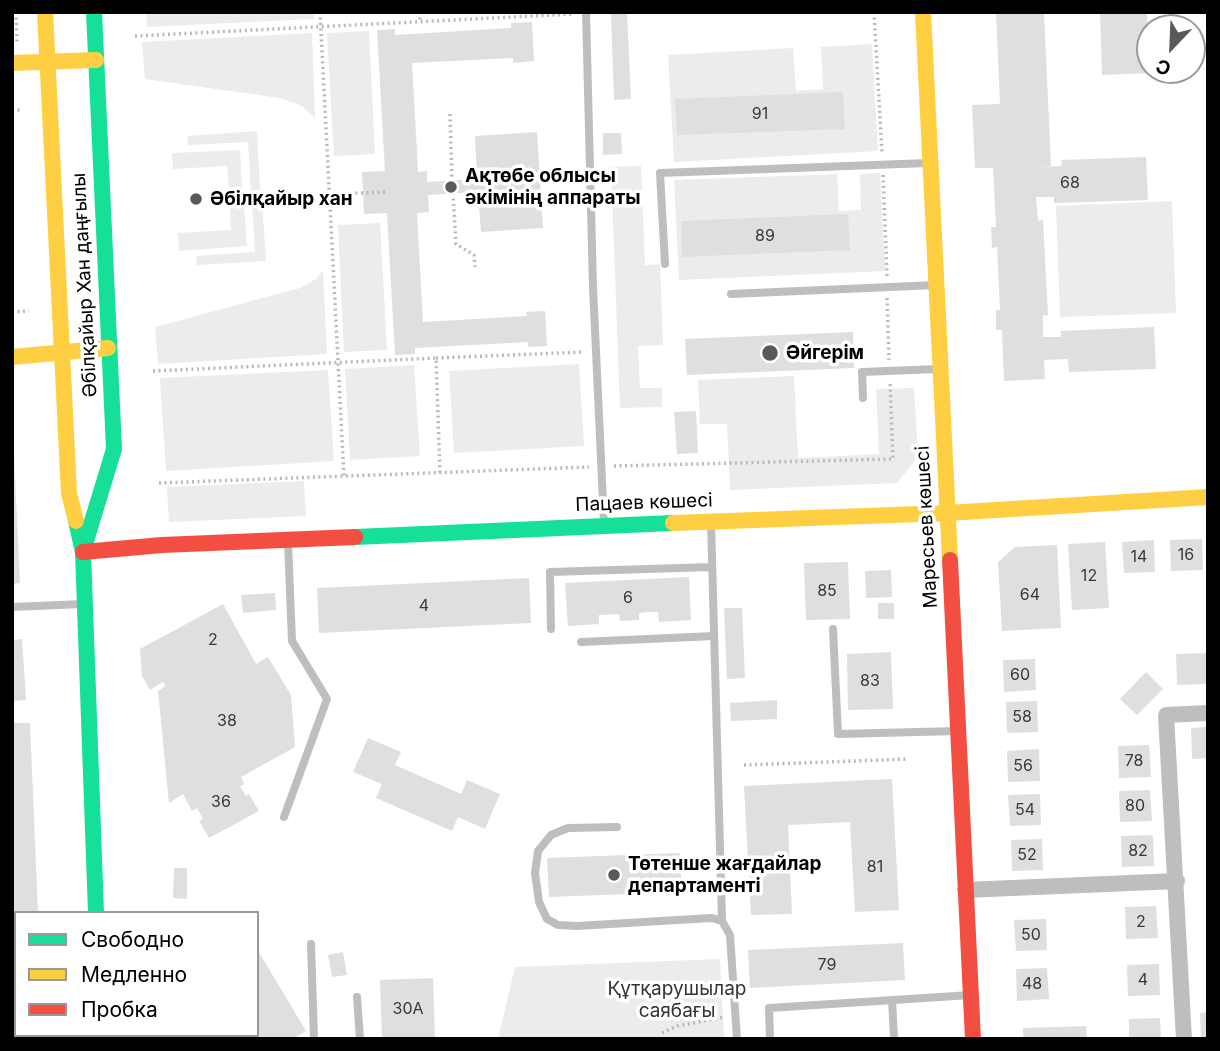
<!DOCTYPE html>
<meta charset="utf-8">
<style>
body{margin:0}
#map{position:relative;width:1220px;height:1051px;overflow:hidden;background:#fff;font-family:Inter,sans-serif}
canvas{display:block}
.frame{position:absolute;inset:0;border:14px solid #000;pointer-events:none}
.legend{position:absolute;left:14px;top:911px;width:245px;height:126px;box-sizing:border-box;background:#fff;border:2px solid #999;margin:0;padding:9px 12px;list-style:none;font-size:21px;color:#000}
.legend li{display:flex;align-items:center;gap:14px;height:35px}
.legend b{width:35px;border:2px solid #999}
.north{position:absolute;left:1136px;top:14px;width:70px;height:70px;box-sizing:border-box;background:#fff;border:2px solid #999;border-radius:50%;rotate:203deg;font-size:19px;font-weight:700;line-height:28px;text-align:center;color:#000}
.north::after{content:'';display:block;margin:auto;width:24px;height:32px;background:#595959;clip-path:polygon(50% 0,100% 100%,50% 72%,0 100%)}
</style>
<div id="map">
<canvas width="1220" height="1051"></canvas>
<div class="frame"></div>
<ul class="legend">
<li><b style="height:9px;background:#16e098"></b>Свободно</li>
<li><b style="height:9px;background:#ffcf43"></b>Медленно</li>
<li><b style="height:9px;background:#f24e42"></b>Пробка</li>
</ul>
<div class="north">С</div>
</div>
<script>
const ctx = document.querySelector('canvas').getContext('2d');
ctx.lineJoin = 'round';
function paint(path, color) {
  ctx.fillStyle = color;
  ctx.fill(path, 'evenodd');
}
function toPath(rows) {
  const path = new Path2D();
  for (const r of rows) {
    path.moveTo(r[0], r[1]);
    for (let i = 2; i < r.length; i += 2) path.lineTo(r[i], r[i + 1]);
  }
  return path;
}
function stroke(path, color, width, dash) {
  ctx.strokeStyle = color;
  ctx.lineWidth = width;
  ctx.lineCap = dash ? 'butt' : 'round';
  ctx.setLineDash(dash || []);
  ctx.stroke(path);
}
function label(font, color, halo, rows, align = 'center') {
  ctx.font = font + ' Inter,sans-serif';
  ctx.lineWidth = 7;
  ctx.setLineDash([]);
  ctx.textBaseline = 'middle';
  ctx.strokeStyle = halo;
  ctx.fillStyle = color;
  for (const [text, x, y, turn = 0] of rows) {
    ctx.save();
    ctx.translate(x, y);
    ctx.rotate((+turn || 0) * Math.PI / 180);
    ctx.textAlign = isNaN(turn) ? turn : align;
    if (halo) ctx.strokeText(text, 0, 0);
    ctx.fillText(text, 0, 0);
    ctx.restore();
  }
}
paint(toPath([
 [146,12,314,12,314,19,147,27],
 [369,31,375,154,334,156,327,33],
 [312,33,315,118,302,106,280,98,145,79,142,42],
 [872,44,878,151,674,162,668,55,793,48,796,91,823,89,821,47],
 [257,131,260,190,251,191,248,142,188,145,187,136],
 [240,150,242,188,229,189,227,166,173,169,172,153],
 [641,166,645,265,660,264,663,345,638,346,640,388,662,388,662,407,620,408,611,167],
 [880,173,885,271,679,280,674,180,837,174,839,211,861,210,860,174],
 [252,201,262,201,266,261,197,265,196,256,255,252],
 [1172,201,1176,313,1060,317,1056,206],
 [244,206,247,246,179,251,178,233,231,230,230,207],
 [380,223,387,350,344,352,338,225],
 [323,270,327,354,158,364,155,327,300,288,316,279],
 [579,364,584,446,454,453,449,371],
 [414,365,420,456,350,460,345,369],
 [328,370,334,461,166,471,160,378],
 [794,376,798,458,879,454,876,389,914,388,918,457,897,483,730,490,727,424,700,424,698,380],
 [304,481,306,516,169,522,167,487],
 [720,959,724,1039,498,1039,515,967]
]), '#ececec');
paint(toPath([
 [611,12,627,12,631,99,614,100],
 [996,12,1044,12,1051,166,1040,167,1062,166,1061,160,1146,157,1148,200,1054,203,1054,197,1036,197,1038,221,1043,220,1048,315,1043,316,1043,337,1061,337,1061,331,1154,327,1156,369,1069,372,1068,359,1044,360,1045,379,1004,381,1002,330,996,330,996,310,1000,310,997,247,992,248,991,227,996,227,993,168,975,168,972,105,1000,104],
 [1100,12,1147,12,1149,73,1102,75],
 [532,22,534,61,513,63,513,58,412,63,418,172,427,171,427,182,477,179,475,136,537,132,543,228,481,232,478,192,428,195,429,212,417,213,423,322,527,316,526,312,545,311,547,346,528,347,528,342,415,348,415,354,395,355,387,213,364,214,362,172,385,171,377,30,395,29,395,35,511,28,511,23],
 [843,92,845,129,677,135,675,99],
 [603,133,621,133,622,154,603,155],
 [848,214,850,250,682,257,681,221],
 [853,332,854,368,687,375,685,339],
 [696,411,698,453,677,454,674,412],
 [12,457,14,457,20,583,12,584],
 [1202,539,1203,570,1171,571,1170,540],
 [1154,540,1155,572,1124,573,1122,542],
 [1105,542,1109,608,1072,610,1068,544],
 [1057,545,1061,628,1002,631,998,562,1015,547],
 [848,562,850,619,806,620,804,563],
 [891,570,892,597,866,598,865,571],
 [689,577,691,620,659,622,658,612,649,612,639,613,639,620,620,621,619,614,599,615,599,624,568,626,565,583],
 [529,578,531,623,319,633,317,588],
 [275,593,276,610,243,613,241,595],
 [878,603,894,603,894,619,878,619],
 [223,604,256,664,268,657,291,695,295,747,241,777,244,784,240,786,246,796,249,794,259,811,209,838,199,821,203,819,197,808,192,811,183,794,169,803,158,691,165,686,163,682,150,690,142,676,140,649],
 [724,608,742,608,745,678,727,679],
 [22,639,26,700,12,701,12,640],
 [891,652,893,709,848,710,847,654],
 [1208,653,1208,684,1177,685,1176,654],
 [1035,659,1036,690,1004,692,1003,660],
 [1146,672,1163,689,1137,715,1120,699],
 [777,700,777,719,731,721,730,703],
 [1037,701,1038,732,1007,733,1006,702],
 [12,723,30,723,38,913,16,913,16,918,12,918],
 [1208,727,1208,758,1192,759,1191,728],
 [368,738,401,752,395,765,461,794,467,780,500,794,485,829,458,817,452,831,376,798,382,784,353,772],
 [1149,745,1151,777,1119,778,1118,746],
 [1039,749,1040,781,1008,782,1007,751],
 [892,779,899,910,855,912,850,822,788,825,792,914,751,915,744,786],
 [1150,790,1152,821,1120,822,1119,791],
 [1040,794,1041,825,1010,826,1008,795],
 [1153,835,1154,866,1122,867,1121,836],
 [1042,839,1043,870,1012,871,1011,840],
 [680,853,682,892,549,897,547,858],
 [174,868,187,868,187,899,173,898],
 [1156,906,1158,938,1126,939,1125,907],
 [1046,919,1047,950,1016,951,1014,920],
 [903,943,905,980,750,988,748,950],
 [257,949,306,1031,292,1039,175,1039,175,1035,257,1035],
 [343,952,347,975,332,977,328,955],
 [1159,964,1160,995,1128,996,1127,965],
 [1047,968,1049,999,1017,1001,1016,969],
 [433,978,435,1039,382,1039,380,980],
 [1208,1012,1208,1039,1201,1039,1200,1013],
 [1160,1018,1161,1039,1129,1039,1129,1019],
 [1086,1026,1087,1039,1023,1039,1023,1028]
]), '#dfdfdf');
stroke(toPath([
 [16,12,17,42],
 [320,12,344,477],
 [420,12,420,21],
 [874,12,882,153],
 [135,36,573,14],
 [12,110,21,110],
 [450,114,452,181],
 [883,175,887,276],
 [453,193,456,244,474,255,475,267],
 [284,196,386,192],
 [887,298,889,360],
 [12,312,29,311],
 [436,358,584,352],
 [153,371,436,358,440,474],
 [614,466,893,459,890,381],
 [159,483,589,467],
 [744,765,908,759],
 [662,1033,677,1026,725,1017]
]), '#b9b9b9', 3.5, [2, 3.5]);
stroke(toPath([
 [586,12,593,287,604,523],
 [665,264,660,173,928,163],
 [731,294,936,285],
 [863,398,862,372,938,369],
 [711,522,722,921],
 [12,607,83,604],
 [551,629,550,572,712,567],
 [833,629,838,734,958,731],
 [581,642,714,636],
 [284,817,327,699,292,641,288,542],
 [617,827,568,828,551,835,538,851,535,873,539,902,547,919,558,925,577,926,694,919,712,918,722,921,730,935,737,1039],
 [12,933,16,933],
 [311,944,314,1039],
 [357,997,360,1039],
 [892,1000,894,1039],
 [770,1039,769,1008,971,995]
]), '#bebebe', 8);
stroke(toPath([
 [965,890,1177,881],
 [1184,1039,1166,715,1208,713]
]), '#bebebe', 16);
stroke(toPath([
 [76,521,83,552,96,913],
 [355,537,673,523],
 [83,551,114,449,94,12]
]), '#16e098', 16);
stroke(toPath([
 [45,12,69,493,76,521],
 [923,12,950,560],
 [12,63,96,60],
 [12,357,108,348],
 [673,523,947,513,1208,497],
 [102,1035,102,1039]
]), '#ffcf43', 16);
stroke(toPath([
 [83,552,162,545,355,537],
 [950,560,973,1039]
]), '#f24e42', 16);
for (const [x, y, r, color] of [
 [451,187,7,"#595959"],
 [196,199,7,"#595959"],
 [770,353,9,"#595959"],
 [614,875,7,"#595959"]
]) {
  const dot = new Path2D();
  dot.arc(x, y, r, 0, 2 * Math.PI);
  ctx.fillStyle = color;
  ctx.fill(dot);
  stroke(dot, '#fff', 2.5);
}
label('16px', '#383838', null, [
 ["91",760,114],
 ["68",1070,183],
 ["89",765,236],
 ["16",1186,555],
 ["14",1139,557],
 ["12",1089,576],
 ["85",827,591],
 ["64",1030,595],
 ["6",628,598],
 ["4",424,606],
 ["2",213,640],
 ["60",1020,675],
 ["83",870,681],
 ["58",1022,717],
 ["38",227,721],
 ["78",1134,761],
 ["56",1023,766],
 ["36",221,802],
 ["80",1135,806],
 ["54",1025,810],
 ["82",1138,851],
 ["52",1027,855],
 ["81",875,867],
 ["2",1141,922],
 ["50",1031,935],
 ["79",827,965],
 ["4",1143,980],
 ["48",1032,984],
 ["30А",408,1009]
]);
label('bold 19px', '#000', '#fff', [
 ["Ақтөбе облысы",465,176],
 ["әкімінің аппараты",465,198],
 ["Әбілқайыр хан",210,199],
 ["Әйгерім",786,353],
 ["Төтенше жағдайлар",628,864],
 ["департаменті",628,886]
], 'left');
label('19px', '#000', '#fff', [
 ["Әбілқайыр Хан даңғылы",85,285,-93],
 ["Пацаев көшесі",644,503,-2],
 ["Маресьев көшесі",927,527,-93]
]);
label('19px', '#333', '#fff', [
 ["Құтқарушылар",677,989],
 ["саябағы",677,1011]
]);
</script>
